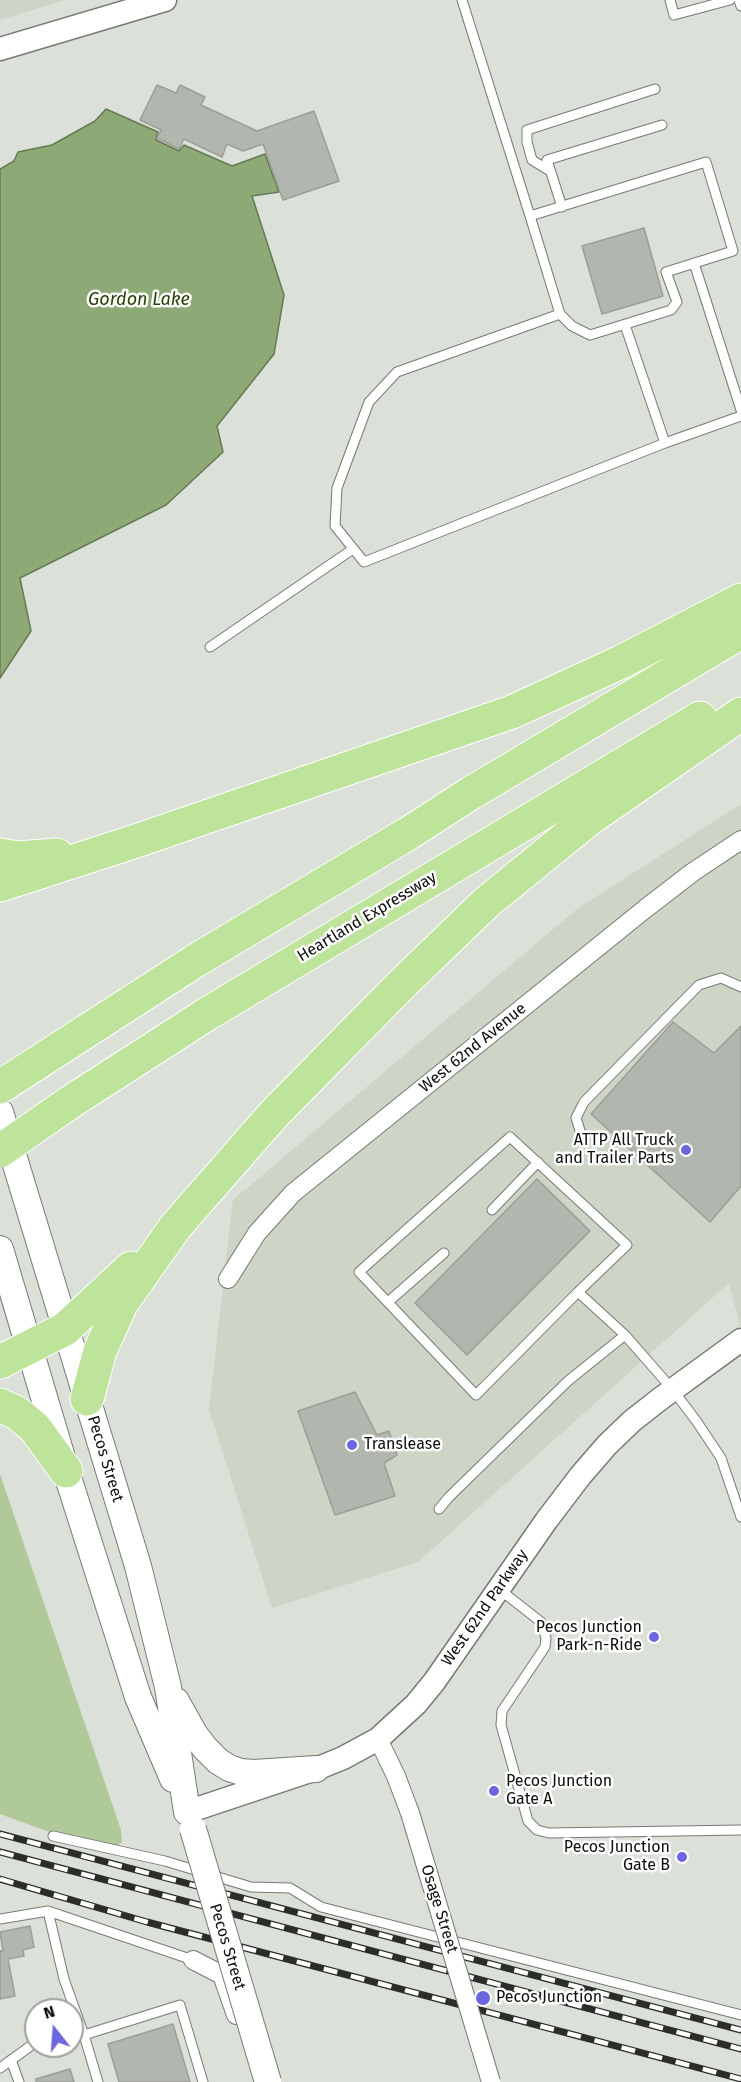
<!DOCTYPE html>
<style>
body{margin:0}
#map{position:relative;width:741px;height:2082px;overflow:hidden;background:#dbe0d8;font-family:"Fira Sans",sans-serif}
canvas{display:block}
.north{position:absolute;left:24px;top:1998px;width:60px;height:60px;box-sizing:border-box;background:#fff;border:2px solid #9e9e9d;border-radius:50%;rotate:343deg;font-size:16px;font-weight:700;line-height:24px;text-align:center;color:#0c0d0a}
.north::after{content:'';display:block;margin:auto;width:21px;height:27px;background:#6c67e1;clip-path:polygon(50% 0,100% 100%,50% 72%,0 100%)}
</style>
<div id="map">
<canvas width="741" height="2082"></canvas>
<div class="north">N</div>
</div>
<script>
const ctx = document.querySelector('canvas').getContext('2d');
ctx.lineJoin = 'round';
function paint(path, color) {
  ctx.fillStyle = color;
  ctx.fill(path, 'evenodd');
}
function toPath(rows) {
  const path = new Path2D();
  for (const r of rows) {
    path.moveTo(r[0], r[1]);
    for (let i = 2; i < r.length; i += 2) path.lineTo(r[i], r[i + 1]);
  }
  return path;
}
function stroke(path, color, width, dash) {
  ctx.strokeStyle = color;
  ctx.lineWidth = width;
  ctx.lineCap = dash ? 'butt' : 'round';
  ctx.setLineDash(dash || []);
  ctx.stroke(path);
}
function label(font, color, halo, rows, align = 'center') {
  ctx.font = font + ' "Fira Sans",sans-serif';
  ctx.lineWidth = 5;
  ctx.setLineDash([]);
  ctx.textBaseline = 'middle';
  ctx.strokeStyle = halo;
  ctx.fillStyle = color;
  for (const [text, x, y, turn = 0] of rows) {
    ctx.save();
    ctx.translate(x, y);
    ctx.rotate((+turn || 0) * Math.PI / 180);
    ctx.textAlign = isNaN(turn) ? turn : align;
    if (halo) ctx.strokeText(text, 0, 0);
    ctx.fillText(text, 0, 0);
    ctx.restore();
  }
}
paint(toPath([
 [0,0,65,0,0,20],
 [741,804,741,1329,729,1283,418,1562,272,1608,209,1409,233,1200,577,909]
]), '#cdd5c6');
paint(toPath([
 [0,1474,121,1830,122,1842,114,1848,104,1852,0,1814]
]), '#afc999');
const water = toPath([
 [106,109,158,132,156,140,179,151,184,145,232,166,265,154,279,192,252,196,284,295,274,354,217,426,223,452,166,505,20,578,31,631,0,678,0,169,14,161,18,152,52,145,95,121,106,109]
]);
paint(water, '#8da975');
stroke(water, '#667a55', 1.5);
const building = toPath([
 [157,85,176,93,180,85,205,97,201,105,257,131,314,111,339,181,283,200,263,144,243,151,227,144,222,157,184,139,179,149,157,138,161,130,140,120,157,85],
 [644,228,663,296,602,314,582,246,644,228],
 [673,1022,714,1053,741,1026,741,1186,710,1222,591,1114,673,1022],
 [537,1179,590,1231,467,1355,415,1303,537,1179],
 [355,1392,377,1435,389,1431,397,1455,384,1463,395,1496,335,1515,298,1411,355,1392],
 [30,1926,34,1947,23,1950,24,1956,8,1959,15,1996,0,1999,0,1951,3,1951,0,1932,30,1926],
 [173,2024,190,2082,119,2082,108,2044,173,2024],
 [70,2069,74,2082,36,2082,36,2079,70,2069]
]);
paint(building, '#b1b6ae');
stroke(building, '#9b9f97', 1.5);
const service = toPath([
 [462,0,530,216,560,314,572,326,590,335,671,310,677,302,666,272,733,251,706,162,530,216],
 [670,0,674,15,730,0],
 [739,0,741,6],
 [550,171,532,160,527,142,527,130,655,89],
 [562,207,547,160,662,125],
 [694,263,741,410],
 [560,314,397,372,369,402,337,488,335,526,364,562,665,443,625,325],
 [665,443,741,416],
 [210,647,353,549],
 [583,1140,576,1118,584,1102,699,985,721,978,741,987],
 [492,1210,538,1162],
 [578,1292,476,1395,359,1272,510,1137,627,1245,578,1292,625,1335,673,1390,697,1422,721,1458,741,1517],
 [388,1302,444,1253],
 [439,1509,449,1497,568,1381,625,1335],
 [499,1589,541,1622,546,1638,545,1647,502,1711,501,1725,528,1821,537,1830,549,1833,741,1830],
 [53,1836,165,1861,251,1887,290,1888,321,1907,741,2015],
 [48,1911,193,1960],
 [0,1919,48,1911,64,1979,84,2035,98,2082],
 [84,2035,180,2005,203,2082],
 [11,2060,19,2082],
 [0,2068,36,2042]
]);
const minor = toPath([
 [228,1279,257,1233,293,1193,645,909,693,872,741,840],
 [378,1739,396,1776,410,1813],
 [193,1960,222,1975,236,2015]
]);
const tertiary = toPath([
 [0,49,165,0],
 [187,1812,316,1769,343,1758,378,1739,416,1704,434,1682,546,1521,581,1475,607,1445,632,1421,660,1399,741,1340]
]);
const secondary = toPath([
 [0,1112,138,1566,168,1687,187,1812],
 [0,1249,66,1471,138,1697,173,1779],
 [176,1701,195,1735,205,1748,218,1761,229,1768,241,1772,254,1773,316,1769]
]);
const motorway = toPath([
 [0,855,17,858,57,855],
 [0,885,136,841,512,712,621,662,741,600],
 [0,1087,195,961,409,833,471,793,741,632],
 [69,1103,207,1014,700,718],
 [0,1362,65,1329,131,1268],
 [87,1399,100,1351,121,1304,176,1226,274,1114,400,986,487,902,589,819,741,714],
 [0,1405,17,1413,35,1428,66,1471]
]);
stroke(service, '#767a73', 11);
stroke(minor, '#767a73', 20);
stroke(tertiary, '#767a73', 25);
stroke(secondary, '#767a73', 28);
stroke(motorway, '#fff', 35);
stroke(service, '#fff', 9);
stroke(minor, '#fff', 18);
stroke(tertiary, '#fff', 22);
stroke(secondary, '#fff', 26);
stroke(motorway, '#bee49c', 33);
const rail = toPath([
 [0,1834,741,2030],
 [0,1852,741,2049],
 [0,1879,147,1922,741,2079]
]);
stroke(rail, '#2b2d29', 7);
stroke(rail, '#fff', 4.5, [14]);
const minorBridge = toPath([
 [410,1813,491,2082]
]);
const secondaryBridge = toPath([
 [193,1829,268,2082]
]);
const motorwayBridge = toPath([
 [0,1151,69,1103]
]);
stroke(minorBridge, '#767a73', 20, []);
stroke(secondaryBridge, '#767a73', 28, []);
stroke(motorwayBridge, '#fff', 35, []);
stroke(minorBridge, '#fff', 18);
stroke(secondaryBridge, '#fff', 26);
stroke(motorwayBridge, '#bee49c', 33);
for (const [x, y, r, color] of [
 [686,1150,6,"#6c67e1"],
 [352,1445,6,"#6c67e1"],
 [654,1637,6,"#6c67e1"],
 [494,1791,6,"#6c67e1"],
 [682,1857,6,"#6c67e1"],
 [483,1998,8,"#6c67e1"]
]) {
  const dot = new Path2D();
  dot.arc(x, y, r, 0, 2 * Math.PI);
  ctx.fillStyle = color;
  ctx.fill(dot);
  stroke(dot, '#fff', 2);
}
label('16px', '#0c0d0a', '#fff', [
 ["Heartland Expressway",367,917,-31],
 ["West 62nd Avenue",473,1048,-39],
 ["Pecos Street",105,1459,73],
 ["West 62nd Parkway",485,1608,-55],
 ["Osage Street",439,1909,73],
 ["Pecos Street",227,1947,73]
]);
label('16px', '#0c0d0a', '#fff', [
 ["ATTP All Truck",674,1141],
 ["and Trailer Parts",674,1159],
 ["Translease",364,1445,"left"],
 ["Pecos Junction",642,1628],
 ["Park-n-Ride",642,1646],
 ["Pecos Junction",506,1782,"left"],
 ["Gate A",506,1800,"left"],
 ["Pecos Junction",670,1848],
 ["Gate B",670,1866],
 ["Pecos Junction",496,1998,"left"]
], 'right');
label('italic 18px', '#284107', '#fff', [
 ["Gordon Lake",139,300]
]);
</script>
